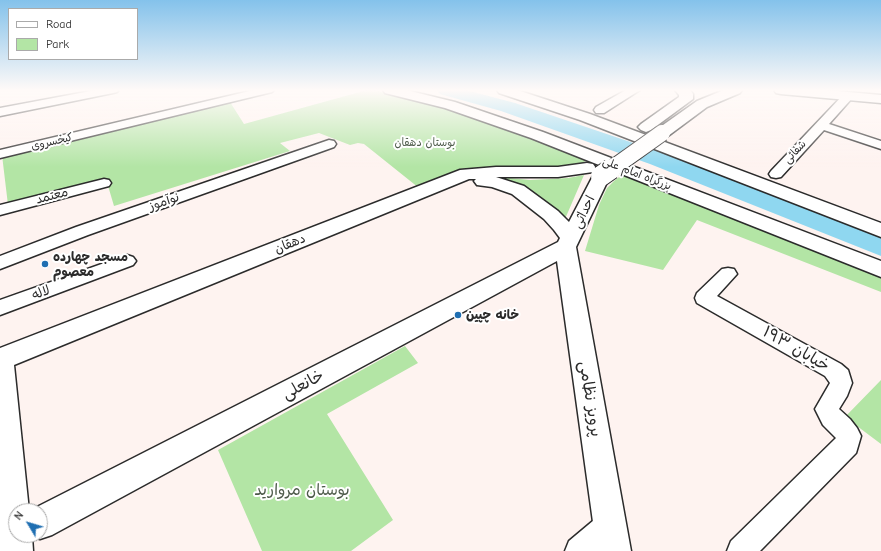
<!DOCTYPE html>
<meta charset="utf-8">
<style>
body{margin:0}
#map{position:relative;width:881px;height:551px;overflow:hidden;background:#fef3f0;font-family:"Comic Neue",sans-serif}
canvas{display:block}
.legend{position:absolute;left:8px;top:8px;width:130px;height:52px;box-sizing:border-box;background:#fff;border:1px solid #aaa;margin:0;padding:5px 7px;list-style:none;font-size:12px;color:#2b2b2b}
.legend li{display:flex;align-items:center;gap:8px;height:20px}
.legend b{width:20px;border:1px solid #aaa}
.north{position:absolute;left:8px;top:503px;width:40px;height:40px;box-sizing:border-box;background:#fff;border:1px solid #aaa;border-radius:50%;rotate:308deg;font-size:11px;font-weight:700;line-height:16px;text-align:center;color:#2b2b2b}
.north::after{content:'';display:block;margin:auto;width:14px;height:18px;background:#1f6fb2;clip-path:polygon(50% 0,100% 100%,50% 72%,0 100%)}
</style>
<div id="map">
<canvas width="881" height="551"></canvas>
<ul class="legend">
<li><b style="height:5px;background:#fff"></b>Road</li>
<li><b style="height:11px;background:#b3e5a5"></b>Park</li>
</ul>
<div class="north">N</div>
</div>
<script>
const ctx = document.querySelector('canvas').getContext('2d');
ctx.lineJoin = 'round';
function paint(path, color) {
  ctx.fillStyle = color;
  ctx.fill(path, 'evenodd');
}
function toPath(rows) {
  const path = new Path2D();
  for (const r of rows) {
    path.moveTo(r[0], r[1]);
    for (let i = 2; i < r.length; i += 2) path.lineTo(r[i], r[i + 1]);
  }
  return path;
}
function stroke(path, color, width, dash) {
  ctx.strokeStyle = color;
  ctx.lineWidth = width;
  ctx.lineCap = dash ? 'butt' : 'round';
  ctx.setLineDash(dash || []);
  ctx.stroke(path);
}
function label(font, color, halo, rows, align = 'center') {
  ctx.font = font + ' "Comic Neue","Playpen Sans Arabic",sans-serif';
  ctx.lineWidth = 4;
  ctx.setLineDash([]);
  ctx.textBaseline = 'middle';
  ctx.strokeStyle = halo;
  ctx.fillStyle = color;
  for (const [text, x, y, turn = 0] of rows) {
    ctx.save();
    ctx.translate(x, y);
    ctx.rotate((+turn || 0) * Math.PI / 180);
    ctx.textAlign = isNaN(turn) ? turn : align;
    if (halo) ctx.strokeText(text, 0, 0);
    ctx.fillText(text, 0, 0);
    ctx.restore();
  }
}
paint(toPath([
 [367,90,374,90,431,104,477,119,587,160,578,166,516,169,419,188,364,144,358,143,350,145,319,133,280,143,290,151,114,206,106,179,8,205,2,155,230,102,244,124],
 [623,174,881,278,881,292,697,220,663,270,585,251,599,205,607,188,614,181],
 [584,175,565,219,557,210,488,176,530,180,568,178],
 [405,346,418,363,327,414,393,520,351,551,262,551,218,450],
 [881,380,881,444,845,417]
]), '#b3e5a5');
paint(toPath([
 [437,90,466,90,515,103,666,154,881,237,881,256,650,164,501,111,440,94,437,90]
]), '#8fd7f0');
const street = toPath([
 [96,90,119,90,117,92,113,93,0,116,0,108,96,90],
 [254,90,274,90,272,92,0,158,0,150,254,90],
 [626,90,640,90,604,113,596,113,594,110,596,107,626,90],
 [848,93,852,94,854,96,829,124,881,141,881,149,824,130,781,177,776,178,771,177,769,174,771,171,844,94,848,93],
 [329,140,334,141,336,144,334,147,88,235,0,269,0,256,76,227,329,140],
 [104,179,109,180,111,183,109,186,0,215,0,205,104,179],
 [127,255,133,257,136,261,133,265,0,315,0,300,127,255],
 [728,268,734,269,737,274,717,296,841,364,848,370,852,383,847,396,839,409,850,419,857,428,861,436,856,453,760,551,727,551,731,541,836,438,823,425,815,409,830,383,825,376,697,303,695,298,697,293,722,269,728,268],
 [610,512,620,515,623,525,620,535,600,551,565,551,569,541,600,515,610,512]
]);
const secondary = toPath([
 [675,90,690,90,693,94,693,99,651,130,646,132,641,130,638,127,641,124,679,97,679,95,675,90],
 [724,90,742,90,740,93,707,107,668,136,662,138,656,136,654,133,656,130,697,101,724,90],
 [774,90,826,90,881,95,881,103,781,94,776,93,774,90],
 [587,163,593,164,596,168,593,172,558,177,496,177,524,186,558,211,569,222,595,172,601,171,607,172,610,176,576,247,631,551,597,551,557,261,52,535,40,539,32,536,33,551,0,551,0,348,460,170,496,167,558,167,587,163],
 [469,179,476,179,474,181,477,185,492,187,512,194,544,219,554,230,560,238,558,242,29,511,40,511,40,535,16,535,16,511,29,511,14,365,469,179]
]);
const highway = toPath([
 [383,90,406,90,455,102,543,132,881,261,881,277,531,138,445,108,385,93,383,90],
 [497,90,517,90,590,114,881,223,881,237,580,120,499,93,497,90]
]);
stroke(street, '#2b2b2b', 3);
stroke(secondary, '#2b2b2b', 3);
stroke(highway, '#2b2b2b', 3);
paint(street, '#fff');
paint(secondary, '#fff');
paint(highway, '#fff');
const secondaryBridgeFar1 = toPath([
 [610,170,662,133]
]);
const secondaryBridge = toPath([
 [601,176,611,169]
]);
stroke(secondaryBridgeFar1, '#2b2b2b', 18, []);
stroke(secondaryBridge, '#2b2b2b', 22, []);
stroke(secondaryBridgeFar1, '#fff', 16);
stroke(secondaryBridge, '#fff', 20);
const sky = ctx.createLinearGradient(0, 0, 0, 167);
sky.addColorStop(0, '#84c2eb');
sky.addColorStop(0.54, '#fffaf8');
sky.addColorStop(1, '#fffaf800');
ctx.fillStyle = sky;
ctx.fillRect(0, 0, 881, 167);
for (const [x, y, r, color] of [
 [45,264,4,"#1f6fb2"],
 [458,315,4,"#1f6fb2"]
]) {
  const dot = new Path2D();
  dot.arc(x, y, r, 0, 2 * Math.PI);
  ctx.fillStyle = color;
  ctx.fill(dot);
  stroke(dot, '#fff', 1.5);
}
label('11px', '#2b2b2b', '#fff', [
 ["کیخسروی",52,142,-13],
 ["شفائی",795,152,-47],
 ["بزرگراه امام علی",637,174,21]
]);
label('11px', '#4d5a4a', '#fff', [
 ["بوستان دهقان",425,143]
]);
label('13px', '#2b2b2b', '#fff', [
 ["معتمد",52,196,-15],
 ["نوآموز",164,202,-19],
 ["احداثی",584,212,-64],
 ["دهقان",290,244,-22],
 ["لاله",41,293,-20]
]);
label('bold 13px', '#2b2b2b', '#fff', [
 ["مسجد چهارده",53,257],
 ["معصوم",53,272],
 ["خانه چپین",466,315]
], 'left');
label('16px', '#2b2b2b', '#fff', [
 ["خیابان ۱۹۳",796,349,30],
 ["خانعلی",303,385,-28],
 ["پرویز نظامی",590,399,81]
]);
label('16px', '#4d5a4a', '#fff', [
 ["بوستان مروارید",302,490]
]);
</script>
